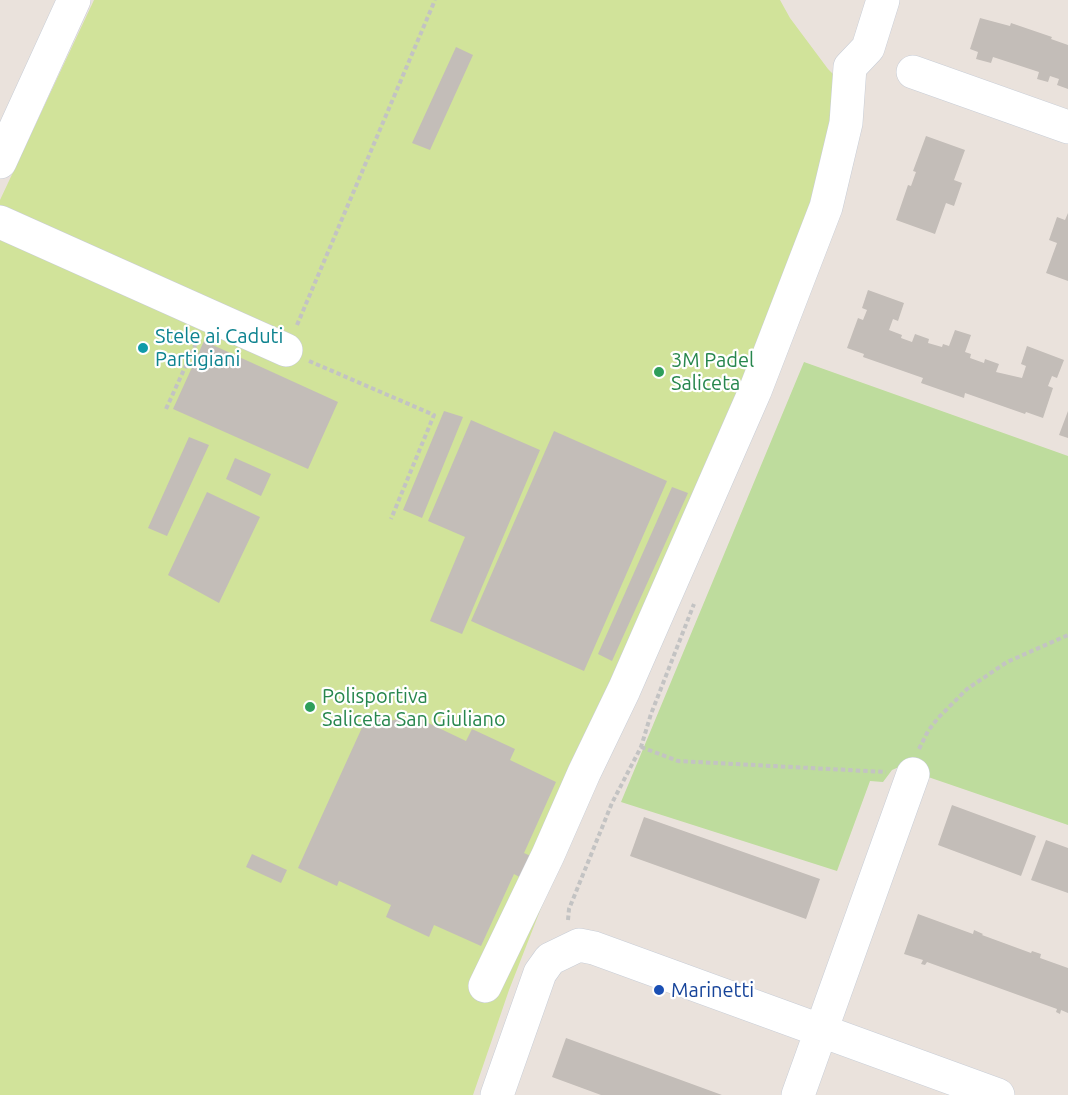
<!DOCTYPE html>
<style>
body{margin:0}
canvas{display:block;background:#eae2dc}
</style>
<canvas width="1068" height="1095"></canvas>
<script>
const ctx = document.querySelector('canvas').getContext('2d');
ctx.lineJoin = 'round';
function paint(path, color) {
  ctx.fillStyle = color;
  ctx.fill(path, 'evenodd');
}
function toPath(rows) {
  const path = new Path2D();
  for (const r of rows) {
    path.moveTo(r[0], r[1]);
    for (let i = 2; i < r.length; i += 2) path.lineTo(r[i], r[i + 1]);
  }
  return path;
}
function stroke(path, color, width, dash) {
  ctx.strokeStyle = color;
  ctx.lineWidth = width;
  ctx.lineCap = dash ? 'butt' : 'round';
  ctx.setLineDash(dash || []);
  ctx.stroke(path);
}
function label(font, color, halo, rows, align = 'center') {
  ctx.font = font + ' Ubuntu,sans-serif';
  ctx.lineWidth = 4.5;
  ctx.setLineDash([]);
  ctx.textBaseline = 'middle';
  ctx.strokeStyle = halo;
  ctx.fillStyle = color;
  for (const [text, x, y, turn = 0] of rows) {
    ctx.save();
    ctx.translate(x, y);
    ctx.rotate((+turn || 0) * Math.PI / 180);
    ctx.textAlign = isNaN(turn) ? turn : align;
    if (halo) ctx.strokeText(text, 0, 0);
    ctx.fillText(text, 0, 0);
    ctx.restore();
  }
}
paint(toPath([
 [804,362,1068,456,1068,825,899,767,892,770,883,782,870,781,837,871,621,802]
]), '#bedc9d');
paint(toPath([
 [94,0,780,0,790,18,828,69,841,82,839,123,730,425,509,990,473,1095,0,1095,0,200]
]), '#d1e39a');
paint(toPath([
 [980,18,1010,26,1011,23,1052,37,1051,39,1068,45,1068,89,1057,85,1059,79,1050,76,1048,82,1037,79,1039,72,993,57,991,63,976,59,978,52,970,49],
 [456,47,473,55,430,150,412,143],
 [926,136,965,150,954,180,962,183,954,206,946,203,935,234,896,220,908,185,911,186,916,172,913,171],
 [1068,213,1068,281,1046,273,1057,243,1049,240,1057,217,1065,220],
 [868,290,904,303,898,321,893,319,889,330,902,335,901,338,912,342,915,334,929,339,928,343,942,347,943,344,949,346,955,330,971,335,965,352,971,354,970,358,984,363,985,359,999,364,996,372,1022,378,1026,366,1021,364,1027,346,1064,360,1057,378,1052,376,1048,386,1053,388,1043,418,1026,412,1025,414,965,393,964,398,921,383,923,378,863,357,864,354,847,348,858,318,863,320,867,310,862,308],
 [204,341,338,402,308,469,173,409],
 [444,411,463,417,422,518,403,510],
 [1068,411,1068,438,1059,435],
 [471,420,540,450,462,634,430,621,465,537,428,521],
 [554,431,667,481,584,671,471,621],
 [189,437,209,445,167,536,148,528],
 [235,458,271,474,261,496,226,479],
 [672,487,688,493,612,661,598,654],
 [207,492,260,517,219,603,168,575],
 [378,717,390,721,402,718,419,722,420,719,466,741,472,729,515,749,510,760,556,782,524,853,533,857,523,879,514,874,481,946,434,925,429,937,386,917,391,905,339,881,337,886,298,868,365,721,374,726],
 [952,805,1036,836,1021,876,938,845],
 [644,817,820,879,806,919,630,856],
 [1046,840,1068,848,1068,893,1031,880],
 [252,854,287,870,281,883,246,867],
 [918,914,973,934,974,930,983,934,982,935,1031,953,1032,951,1041,954,1040,958,1068,968,1068,1013,1061,1010,1060,1014,1056,1012,1057,1009,927,962,925,965,921,964,923,960,904,954],
 [566,1038,722,1095,601,1095,552,1077]
]), '#c3bdb8');
const minor = toPath([
 [913,72,1068,127],
 [0,162,74,0],
 [0,222,286,350],
 [485,986,548,855,584,773,624,690,755,391,826,207,846,123,850,67,868,48,883,0],
 [497,1095,540,973,550,959,579,945,594,948,998,1095],
 [798,1095,913,774]
]);
stroke(minor, '#c8cdd6', 34);
stroke(toPath([
 [297,325,435,0],
 [309,361,434,415,391,519],
 [166,409,198,339],
 [641,747,678,761,886,772],
 [919,749,928,731,938,718,967,689,1007,662,1068,635],
 [568,920,569,909,612,803,641,747,651,714,694,604]
]), '#c3c3c3', 4, [4.5, 3]);
stroke(minor, '#fff', 33);
for (const [x, y, r, color] of [
 [143,348,6,"#0f9aa8"],
 [659,372,6,"#2e9e5b"],
 [310,707,6,"#2e9e5b"],
 [659,990,6,"#1a4fb4"]
]) {
  const dot = new Path2D();
  dot.arc(x, y, r, 0, 2 * Math.PI);
  ctx.fillStyle = color;
  ctx.fill(dot);
  stroke(dot, '#fff', 2);
}
label('20px', '#0d838f', '#fff', [
 ["Stele ai Caduti",155,336],
 ["Partigiani",155,359]
], 'left');
label('20px', '#27864d', '#fff', [
 ["3M Padel",671,360],
 ["Saliceta",671,383],
 ["Polisportiva",322,696],
 ["Saliceta San Giuliano",322,719]
], 'left');
label('20px', '#164399', '#fff', [
 ["Marinetti",671,990]
], 'left');
</script>
